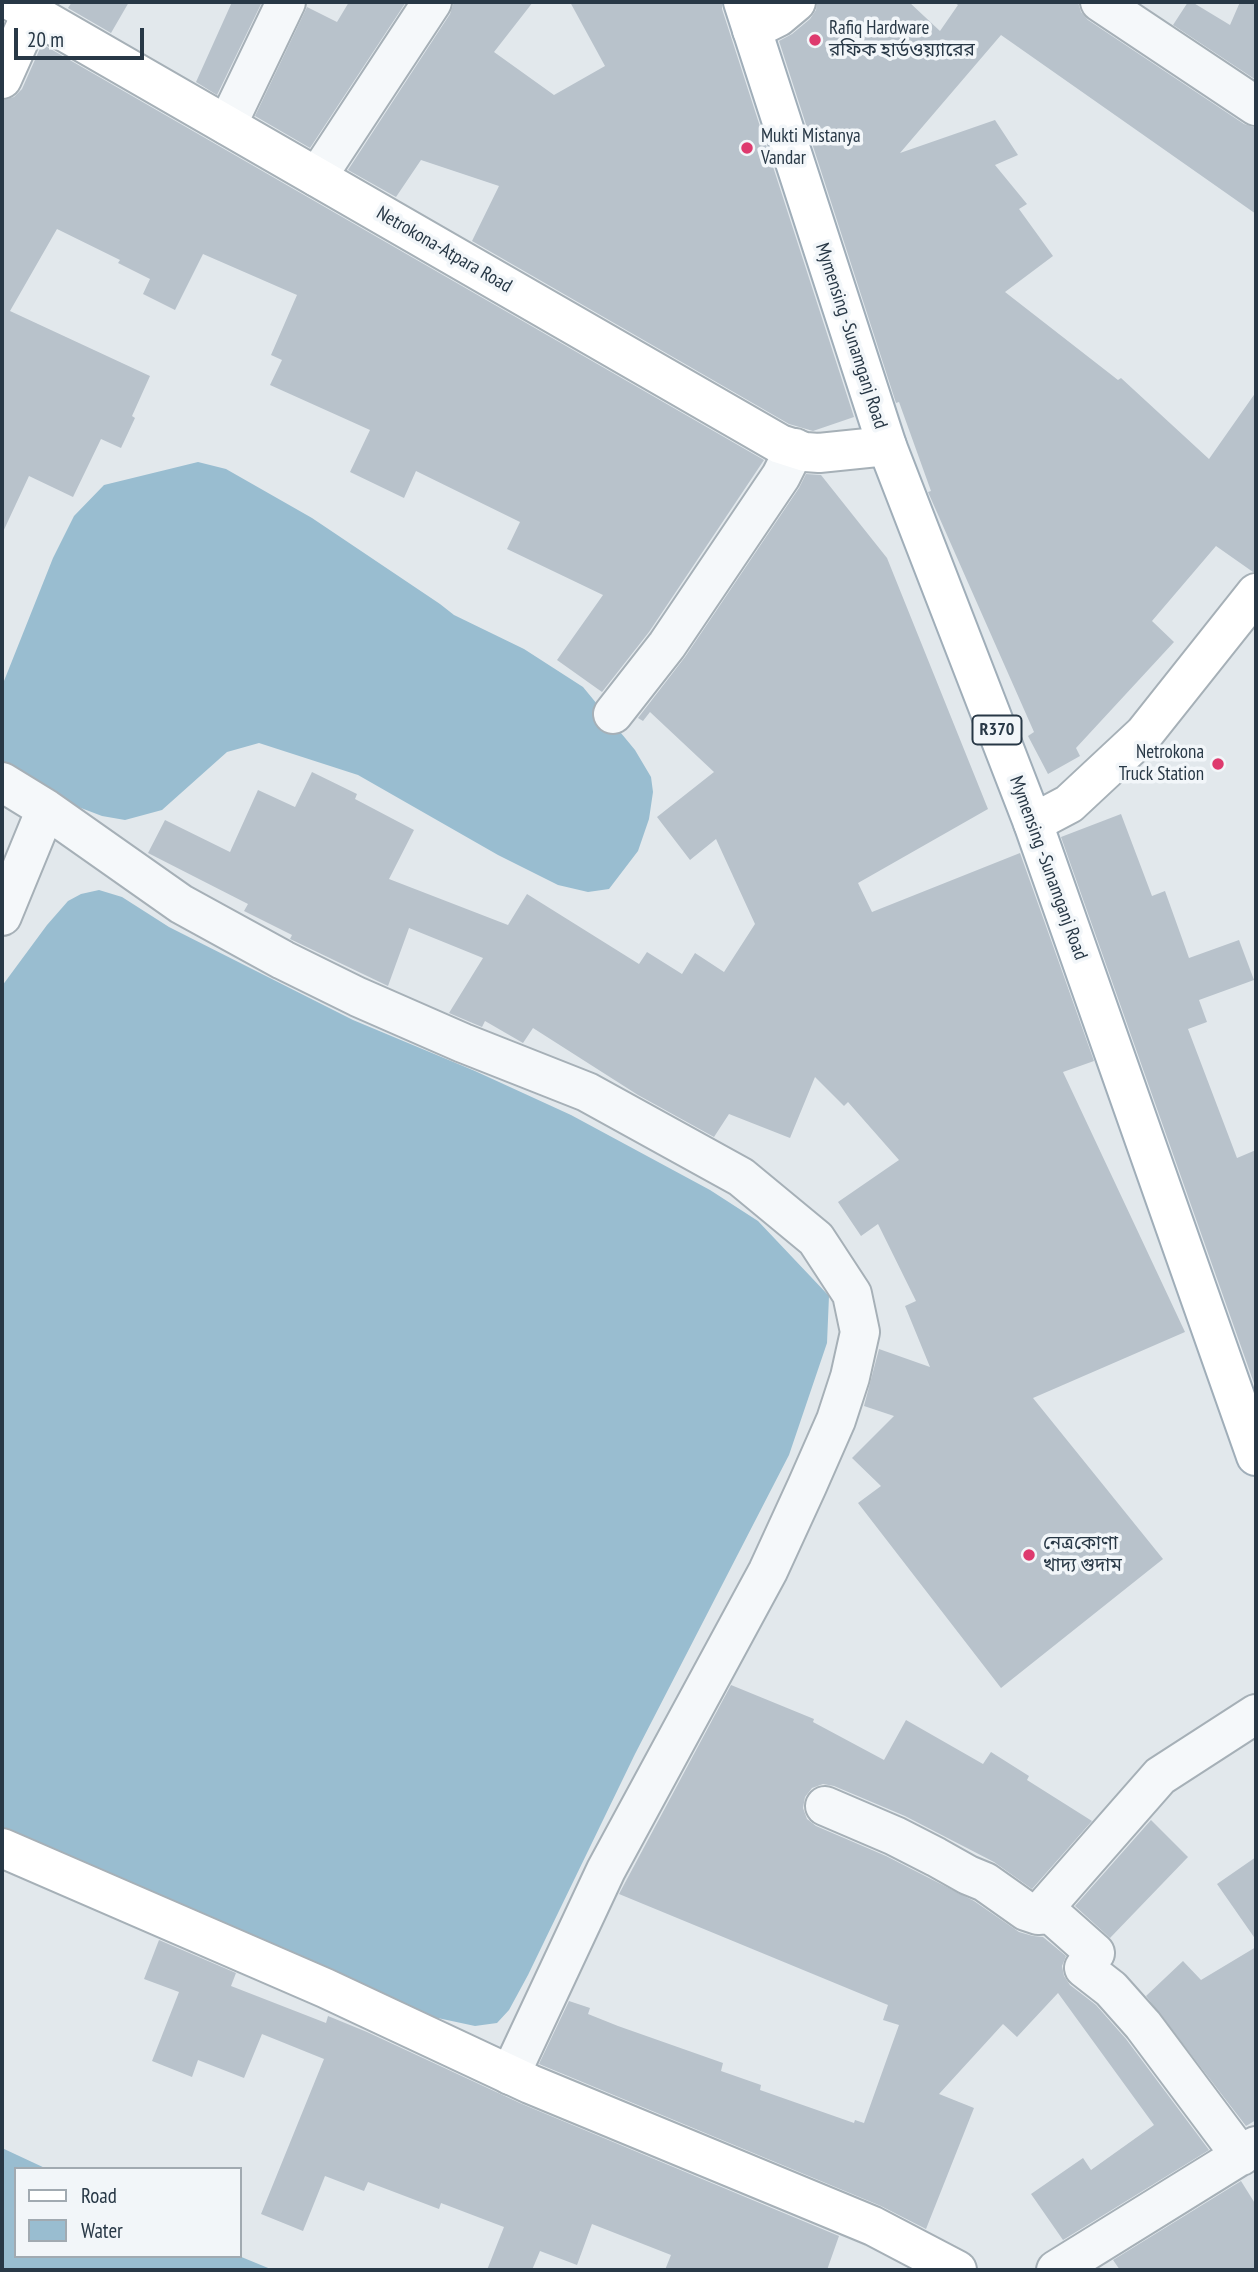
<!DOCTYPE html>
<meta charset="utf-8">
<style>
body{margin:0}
#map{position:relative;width:1258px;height:2272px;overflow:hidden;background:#e2e8ec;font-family:"PT Sans Narrow",sans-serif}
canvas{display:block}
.frame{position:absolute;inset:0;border:4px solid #283846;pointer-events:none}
.legend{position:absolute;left:14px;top:2167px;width:228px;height:91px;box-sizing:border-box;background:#f2f6f9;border:2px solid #a1aab1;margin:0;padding:9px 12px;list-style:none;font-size:21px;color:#283846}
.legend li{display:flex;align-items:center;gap:14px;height:35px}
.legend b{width:35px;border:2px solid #a1aab1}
.scale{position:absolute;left:14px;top:28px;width:130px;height:32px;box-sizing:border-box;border:4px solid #283846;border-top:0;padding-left:9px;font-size:21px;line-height:24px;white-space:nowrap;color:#283846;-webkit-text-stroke:5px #f2f6f9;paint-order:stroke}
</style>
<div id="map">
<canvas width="1258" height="2272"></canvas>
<div class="frame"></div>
<ul class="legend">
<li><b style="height:9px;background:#fff"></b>Road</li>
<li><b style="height:19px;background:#99bdd0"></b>Water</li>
</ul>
<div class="scale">20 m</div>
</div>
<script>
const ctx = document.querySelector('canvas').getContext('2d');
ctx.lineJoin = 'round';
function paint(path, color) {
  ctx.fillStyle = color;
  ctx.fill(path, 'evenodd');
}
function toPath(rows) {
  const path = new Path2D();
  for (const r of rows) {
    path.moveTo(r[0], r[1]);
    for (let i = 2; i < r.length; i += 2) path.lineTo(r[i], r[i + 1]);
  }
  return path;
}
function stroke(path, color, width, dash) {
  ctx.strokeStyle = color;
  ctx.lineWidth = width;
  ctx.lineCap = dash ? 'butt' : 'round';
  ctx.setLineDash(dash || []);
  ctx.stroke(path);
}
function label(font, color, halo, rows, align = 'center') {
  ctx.font = font + ' "PT Sans Narrow","Noto Sans Bengali",sans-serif';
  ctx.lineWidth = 7;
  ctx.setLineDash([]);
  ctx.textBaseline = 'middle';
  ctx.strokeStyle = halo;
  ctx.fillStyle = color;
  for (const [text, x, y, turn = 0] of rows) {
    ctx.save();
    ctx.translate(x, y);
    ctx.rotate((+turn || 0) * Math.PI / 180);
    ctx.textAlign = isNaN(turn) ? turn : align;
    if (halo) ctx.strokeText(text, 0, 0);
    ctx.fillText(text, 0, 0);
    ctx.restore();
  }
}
paint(toPath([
 [198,462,226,469,312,518,440,604,454,615,524,649,583,687,635,750,651,777,653,792,649,819,638,851,609,889,588,892,558,885,498,855,358,775,259,743,227,752,162,810,125,820,102,816,39,792,2,769,2,686,53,558,74,516,104,485],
 [99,890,122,897,169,927,353,1020,475,1071,571,1115,710,1190,758,1221,829,1296,827,1343,789,1455,635,1754,528,1975,509,2010,497,2023,475,2026,433,2017,256,1936,70,1861,2,1828,2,986,47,925,68,901,81,894],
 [2,2148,47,2169,16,2169,16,2256,239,2256,273,2270,2,2270]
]), '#99bdd0');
paint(toPath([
 [72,2,129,2,111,33,68,8],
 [232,2,262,2,217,95,196,82],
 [349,2,406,2,310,148,255,116,307,7,337,22],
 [454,2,533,2,494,52,554,95,605,66,570,2,722,2,722,9,854,417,813,431,789,424,472,241,499,186,421,160,396,197,348,170,450,14],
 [817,2,909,2,940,31,958,5,953,2,1078,2,1081,12,1088,20,1244,124,1256,128,1256,214,1001,35,900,153,995,120,1018,155,995,165,1027,204,1019,209,1053,256,1005,292,1118,380,1121,378,1209,459,1256,392,1256,572,1253,572,1216,546,1152,621,1174,642,1076,748,1080,756,1048,774,1028,736,1034,732,928,492,931,491,899,402,896,403,779,41,792,34,810,19,816,10],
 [1188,2,1192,2,1230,25,1240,2,1256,2,1256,80,1173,25],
 [42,44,764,460,649,632,602,692,557,660,603,595,507,549,520,522,416,471,404,498,350,472,370,430,270,385,282,360,271,355,297,295,203,254,175,310,143,294,150,279,118,263,120,260,57,229,10,311,150,376,132,416,135,418,121,448,101,439,73,497,29,476,2,534,2,100,14,97,22,89],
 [806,474,821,475,887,558,988,809,858,883,872,912,1020,853,1094,1061,1063,1072,1185,1332,1033,1398,1163,1559,1001,1688,858,1503,881,1486,852,1458,894,1416,864,1406,879,1349,930,1367,905,1306,916,1301,878,1224,861,1236,838,1202,899,1160,848,1102,844,1106,815,1077,790,1138,729,1114,714,1137,638,1095,533,1028,523,1043,485,1021,482,1027,449,1013,483,958,409,928,388,986,290,939,292,935,244,911,248,904,148,853,165,820,230,852,258,790,295,807,312,772,357,794,355,799,414,830,389,879,508,925,527,894,639,964,647,952,682,974,695,953,724,972,755,924,716,839,690,860,657,817,714,772,650,712,643,721,638,718,685,657,799,488],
 [1121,814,1152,896,1165,891,1189,958,1239,940,1254,980,1199,1000,1207,1022,1188,1029,1237,1158,1256,1150,1256,1389,1061,837],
 [731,1685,814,1719,813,1722,884,1760,906,1720,983,1764,991,1752,1029,1776,1027,1780,1092,1821,1032,1889,994,1862,905,1816,834,1786,823,1784,812,1788,805,1797,803,1808,807,1819,816,1826,886,1856,974,1901,1019,1932,1033,1936,1043,1937,1066,1956,1062,1966,1064,1976,1070,1985,1096,2005,1126,2039,1209,2150,1063,2240,1031,2194,1083,2158,1091,2170,1154,2125,1058,1993,1017,2037,1003,2024,939,2094,974,2108,926,2229,881,2206,539,2064,569,2001,590,2008,588,2014,618,2026,723,2063,721,2071,761,2085,760,2090,854,2123,855,2120,864,2123,899,2025,883,2020,888,2005,619,1894],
 [1151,1820,1188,1857,1110,1938,1075,1906],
 [1256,1857,1256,1940,1217,1884],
 [159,1940,236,1973,231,1986,326,2023,328,2016,367,2032,522,2104,839,2236,827,2270,665,2270,671,2255,592,2224,577,2265,540,2251,532,2270,487,2270,504,2227,441,2203,439,2209,368,2182,364,2191,325,2176,303,2231,261,2214,324,2059,262,2034,244,2078,198,2060,192,2077,152,2061,179,1992,144,1979],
 [1256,1947,1256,2120,1246,2126,1146,1996,1183,1961,1201,1980],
 [1241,2181,1256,2205,1256,2270,1120,2270,1113,2260]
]), '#b8c2cb');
const street = toPath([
 [1100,2,1256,106],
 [227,125,286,2],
 [317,177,432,2],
 [613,714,667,645,781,476,795,448],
 [2,782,46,809,181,904,283,960,358,997,463,1043,587,1092,741,1177,816,1239,852,1294,860,1332,850,1377,836,1420,807,1486,768,1571,606,1870,510,2075],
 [2,916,46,809],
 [825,1806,895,1836,936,1857,968,1875,985,1882,1026,1911,1038,1915,1051,1914,1095,1953,1084,1968,1111,1989,1143,2025,1241,2156],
 [1038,1915,1160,1776,1256,1714],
 [1056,2270,1256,2146]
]);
const secondary = toPath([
 [13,2,780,444,805,452,819,453,887,446],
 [752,30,778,17,796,2],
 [2,79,32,12],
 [1033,823,1069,804,1144,734,1256,593],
 [2,1848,325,1988,530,2084,873,2226,957,2270]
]);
const primary = toPath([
 [743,2,887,446,1033,823,1256,1456]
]);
stroke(street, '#a6b0b7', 42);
stroke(secondary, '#a6b0b7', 42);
stroke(primary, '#a0aeb9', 42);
stroke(street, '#f5f8fa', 38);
stroke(secondary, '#fff', 38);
stroke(primary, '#fff', 38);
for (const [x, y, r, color] of [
 [815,40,7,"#de3a6e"],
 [747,148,7,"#de3a6e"],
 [1218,764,7,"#de3a6e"],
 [1029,1555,7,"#de3a6e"]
]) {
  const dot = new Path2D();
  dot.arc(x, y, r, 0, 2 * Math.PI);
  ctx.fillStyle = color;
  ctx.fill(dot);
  stroke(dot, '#f2f6f9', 2.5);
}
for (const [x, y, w] of [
 [997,730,49]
]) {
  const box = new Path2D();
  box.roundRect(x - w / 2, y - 14.5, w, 29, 5);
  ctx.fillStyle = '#f2f6f9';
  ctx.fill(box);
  stroke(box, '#283846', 2);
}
label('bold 18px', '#283846', null, [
 ["R370",997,730]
]);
label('19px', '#283846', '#f2f6f9', [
 ["Rafiq Hardware",829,29],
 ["রফিক হার্ডওয়্যারের",829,51],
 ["Mukti Mistanya",761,137],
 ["Vandar",761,159],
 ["Netrokona",1204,753,"right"],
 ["Truck Station",1204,775,"right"],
 ["‌নেত্র‌কোণা",1043,1544],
 ["খাদ্য গুদাম",1043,1566]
], 'left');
label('19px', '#283846', '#f2f6f9', [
 ["Netrokona-Atpara Road",444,250,30],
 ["Mymensing -Sunamganj Road",851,336,72],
 ["Mymensing -Sunamganj Road",1048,868,70]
]);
</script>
